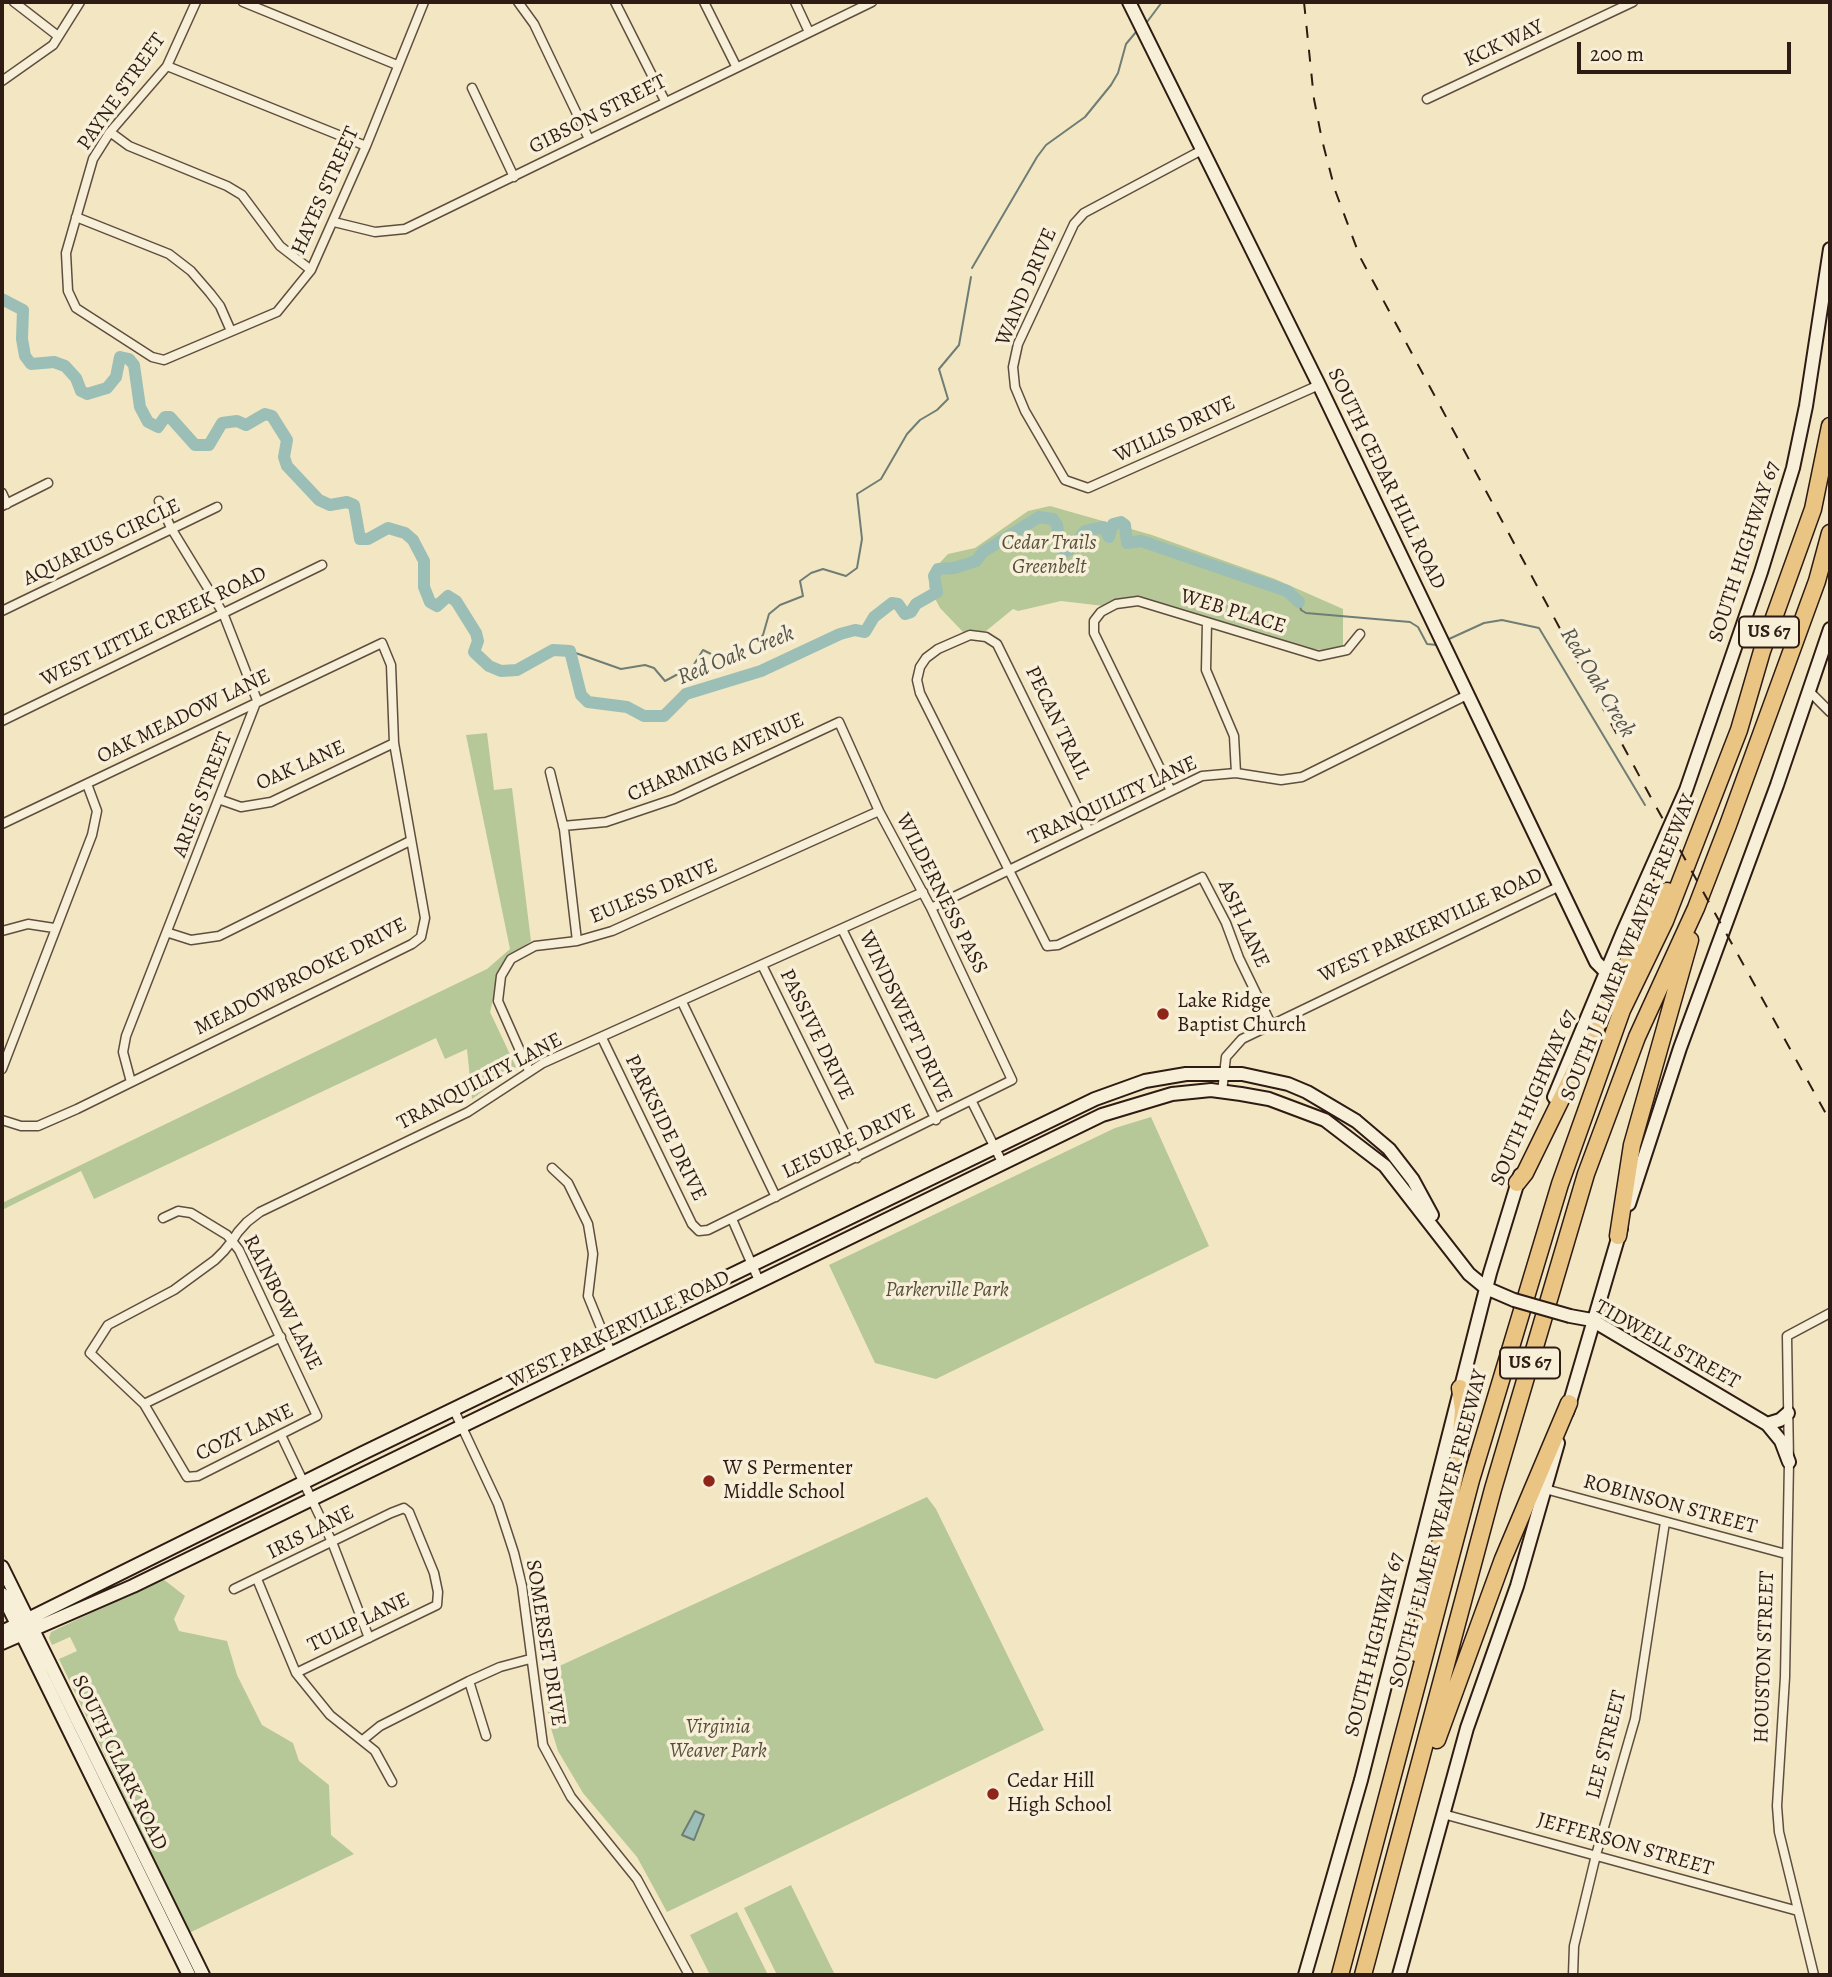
<!DOCTYPE html>
<style>
body{margin:0}
#map{position:relative;width:1832px;height:1977px;overflow:hidden;background:#f3e7c3;font-family:Alegreya,serif}
canvas{display:block}
.frame{position:absolute;inset:0;border:4px solid #2e1b13;pointer-events:none}
.scale{position:absolute;left:1577px;top:42px;width:214px;height:32px;box-sizing:border-box;border:4px solid #2e1b13;border-top:0;padding-left:9px;font-size:21px;line-height:24px;white-space:nowrap;color:#2e1b13;-webkit-text-stroke:5px #f7efd8;paint-order:stroke}
</style>
<div id="map">
<canvas width="1832" height="1977"></canvas>
<div class="frame"></div>
<div class="scale">200 m</div>
</div>
<script>
const ctx = document.querySelector('canvas').getContext('2d');
ctx.lineJoin = 'round';
function paint(path, color) {
  ctx.fillStyle = color;
  ctx.fill(path, 'evenodd');
}
function toPath(rows) {
  const path = new Path2D();
  for (const r of rows) {
    path.moveTo(r[0], r[1]);
    for (let i = 2; i < r.length; i += 2) path.lineTo(r[i], r[i + 1]);
  }
  return path;
}
function stroke(path, color, width, dash) {
  ctx.strokeStyle = color;
  ctx.lineWidth = width;
  ctx.lineCap = dash ? 'butt' : 'round';
  ctx.setLineDash(dash || []);
  ctx.stroke(path);
}
function label(font, color, halo, rows, align = 'center') {
  ctx.font = font + ' Alegreya,serif';
  ctx.lineWidth = 7;
  ctx.setLineDash([]);
  ctx.textBaseline = 'middle';
  ctx.strokeStyle = halo;
  ctx.fillStyle = color;
  for (const [text, x, y, turn = 0] of rows) {
    ctx.save();
    ctx.translate(x, y);
    ctx.rotate((+turn || 0) * Math.PI / 180);
    ctx.textAlign = isNaN(turn) ? turn : align;
    if (halo) ctx.strokeText(text, 0, 0);
    ctx.fillText(text, 0, 0);
    ctx.restore();
  }
}
paint(toPath([
 [1050,506,1152,535,1275,579,1343,609,1343,647,1333,651,1312,649,1137,598,1123,599,1104,606,1061,601,1018,611,1013,609,986,631,964,633,940,608,929,587,932,571,948,554,975,548,1028,511],
 [487,733,494,790,512,788,531,941,513,955,499,976,490,1012,516,1067,472,1099,467,1049,445,1059,436,1038,94,1199,81,1171,2,1210,2,1203,487,969,510,949,466,735],
 [1151,1117,1209,1246,936,1379,875,1363,829,1265,1115,1128],
 [927,1497,936,1509,1044,1730,667,1912,637,1857,583,1793,558,1751,550,1725,542,1674],
 [163,1579,185,1596,174,1619,179,1631,227,1641,237,1675,262,1725,293,1743,299,1761,329,1785,331,1835,354,1854,189,1933,59,1659,77,1651,70,1637,52,1645,49,1638,51,1632],
 [791,1885,835,1975,777,1975,744,1908],
 [737,1912,768,1975,710,1975,690,1935]
]), '#b6c798');
const water = toPath([
 [695,1811,704,1815,694,1840,682,1835,695,1811]
]);
paint(water, '#9bbfb6');
stroke(water, '#6f7d75', 2);
stroke(toPath([
 [1147,22,1162,2],
 [972,268,1037,157,1046,145,1085,117,1111,85,1118,73,1126,44,1136,32],
 [1299,602,1301,610,1306,613,1410,622,1418,627,1427,644,1437,645],
 [1449,639,1484,623,1502,620,1539,628,1645,805],
 [570,651,621,669,645,665,654,668,665,681,693,666,703,650,711,654,714,664,720,666,728,664,763,635,769,614,780,605,803,596,800,581,811,573,823,569,846,576,857,568,862,539,857,494,881,479,907,434,920,420,937,410,948,399,939,369,959,345,971,277]
]), '#6f7d75', 2);
stroke(toPath([
 [2,299,23,310,22,339,25,356,31,364,54,362,65,366,76,378,81,391,87,394,107,388,116,377,120,357,129,359,134,365,140,407,148,422,158,427,165,417,170,417,195,445,209,445,222,423,237,421,246,425,265,414,272,416,287,440,284,457,287,466,319,500,330,505,347,502,354,505,360,539,368,539,388,528,405,533,413,540,424,561,424,587,430,602,437,606,448,596,456,601,476,633,478,641,474,652,489,666,501,671,517,670,553,650,570,651,581,695,588,702,627,707,644,716,664,716,686,694,761,671,840,634,855,630,865,632,874,617,892,603,898,604,905,614,911,612,916,604,937,592,934,576,938,569,954,568,976,561,983,552,1039,517,1053,519,1057,525,1061,549,1065,552,1072,548,1085,531,1103,527,1109,537,1113,524,1121,522,1125,525,1127,543,1141,541,1153,545,1287,591,1299,602]
]), '#9bbfb6', 12);
const street = toPath([
 [14,2,58,36],
 [196,2,167,66,110,132,93,159,66,253,68,291,76,308,152,357,164,360,277,312,311,270,366,146,424,2],
 [243,2,397,65],
 [518,2,534,24,588,137],
 [615,2,665,101],
 [704,2,736,66],
 [795,2,809,32],
 [167,66,366,146],
 [2,81,53,45,80,2],
 [472,88,514,177],
 [1427,99,1633,2],
 [110,132,129,146,227,186,242,195,280,246,311,270],
 [1202,150,1084,213,1074,224,1018,344,1013,367,1015,387,1025,411,1065,480,1088,488,1319,385],
 [76,217,169,254,191,271,210,293,220,306,231,331],
 [334,222,375,232,405,229,872,2],
 [2,493,7,504],
 [2,506,48,483],
 [2,611,217,507],
 [1207,622,1206,670,1234,736,1236,773],
 [1810,692,1830,712],
 [2,721,322,565],
 [550,772,564,829,577,941],
 [1171,791,1094,633,1094,621,1101,612,1116,604,1138,601,1319,656,1347,650,1360,634],
 [221,800,241,807,271,802,394,743],
 [2,824,382,643,391,665,394,743,425,918,421,937,412,944,77,1109,38,1126,21,1126,2,1120],
 [563,826,606,822,674,799,839,722,879,811,931,908,1012,1080,708,1230,699,1231,692,1224,602,1038],
 [1089,831,997,644,986,637,970,635,938,649,926,658,920,667,917,680,920,693,1047,946,1058,945,1202,877,1226,923,1239,958,1271,1024],
 [931,908,1202,776,1236,773,1281,780,1302,777,1469,694],
 [842,929,936,1120],
 [2,931,28,924,54,928],
 [169,933,191,940,219,936,410,841],
 [762,965,857,1158],
 [682,1002,776,1197],
 [2,1069,92,835,97,811,87,784],
 [529,1071,498,1001,501,976,511,959,535,946,577,941,612,931,879,811],
 [131,1082,123,1052,126,1036,257,700,223,613,171,528,159,501],
 [1222,1092,1226,1057,1242,1039,1560,886],
 [972,1102,1003,1164],
 [552,1168,568,1183,588,1224,593,1254,588,1296,612,1355],
 [163,1218,178,1211,191,1213,227,1235,232,1241,239,1250,317,1416,198,1476,187,1477,144,1404,90,1353,108,1325,174,1290,215,1260,224,1251,232,1241,238,1232,247,1222,260,1212,468,1112,543,1063,923,892],
 [732,1219,760,1283],
 [144,1404,281,1337],
 [454,1410,498,1504,514,1553,522,1586,543,1745,571,1797,637,1879,689,1975],
 [281,1435,332,1542,369,1638],
 [1545,1489,1786,1554],
 [257,1579,296,1673,330,1715,375,1751,392,1782],
 [234,1589,391,1513,404,1508,409,1512,434,1573,438,1592,437,1605,296,1673],
 [469,1681,486,1736],
 [364,1739,380,1726,469,1681,500,1667,530,1659],
 [1443,1814,1798,1911],
 [1573,1975,1574,1946,1596,1855,1635,1719,1665,1522],
 [1814,1975,1779,1832,1777,1806,1785,1677,1789,1462,1787,1336,1830,1313]
]);
const secondary = toPath([
 [1129,2,1319,385,1596,962,1607,973],
 [1554,1097,1622,934,1686,790,1761,572,1793,468,1806,406,1830,249],
 [1629,1204,1680,1048,1777,785,1830,629],
 [1570,1316,1592,1320,1767,1424,1781,1441,1789,1462],
 [1567,1412,1621,1228],
 [1767,1424,1780,1420,1788,1413],
 [2,1567,203,1975],
 [2,1594,189,1975],
 [2,1632,363,1453,1095,1099,1145,1081,1186,1074,1242,1074,1288,1084,1307,1092,1356,1121,1389,1149,1413,1180,1432,1215],
 [2,1643,133,1586,1102,1115,1172,1094,1211,1090,1241,1094,1269,1099,1325,1120,1385,1166,1469,1274,1486,1288,1514,1300],
 [1305,1975,1361,1780,1490,1273,1520,1175],
 [1399,1975,1467,1728,1517,1586,1558,1443]
]);
const highway = toPath([
 [1517,1183,1525,1173,1634,950,1667,891],
 [1618,1236,1632,1145,1690,940],
 [1416,1653,1459,1457,1463,1410,1460,1388],
 [1437,1740,1503,1559,1569,1403],
 [1340,1975,1471,1480,1560,1184,1622,1010,1665,921,1739,730,1762,651,1813,509,1830,426],
 [1363,1975,1493,1489,1586,1174,1637,1037,1696,908,1728,825,1817,581,1830,533]
]);
stroke(street, '#5f4e3f', 11);
stroke(secondary, '#2e1b13', 16);
stroke(highway, '#2e1b13', 19);
stroke(street, '#f7efd8', 8);
stroke(secondary, '#f7efd8', 12);
stroke(highway, '#eac482', 16);
stroke(toPath([
 [1304,2,1314,99,1322,140,1335,190,1360,257,1649,794,1830,1121]
]), '#2e1b13', 2, [12, 12]);
const secondaryBridge = toPath([
 [1514,1300,1570,1316]
]);
stroke(secondaryBridge, '#2e1b13', 16, []);
stroke(secondaryBridge, '#f7efd8', 12);
for (const [x, y, r, color] of [
 [1163,1014,7,"#8f2418"],
 [709,1481,7,"#8f2418"],
 [993,1794,7,"#8f2418"]
]) {
  const dot = new Path2D();
  dot.arc(x, y, r, 0, 2 * Math.PI);
  ctx.fillStyle = color;
  ctx.fill(dot);
  stroke(dot, '#f7efd8', 2.5);
}
for (const [x, y, w] of [
 [1769,632,60],
 [1530,1363,60]
]) {
  const box = new Path2D();
  box.roundRect(x - w / 2, y - 15.5, w, 31, 5);
  ctx.fillStyle = '#f7efd8';
  ctx.fill(box);
  stroke(box, '#2e1b13', 2);
}
label('bold 19px', '#2e1b13', null, [
 ["US 67",1769,632],
 ["US 67",1530,1363]
]);
label('21px', '#2e1b13', '#f7efd8', [
 ["KCK WAY",1504,44,-25],
 ["PAYNE STREET",122,92,-55],
 ["GIBSON STREET",598,115,-27],
 ["HAYES STREET",326,191,-66],
 ["WAND DRIVE",1027,287,-67],
 ["WILLIS DRIVE",1175,430,-25],
 ["SOUTH CEDAR HILL ROAD",1386,479,64],
 ["AQUARIUS CIRCLE",102,543,-26],
 ["SOUTH HIGHWAY 67",1745,552,-72],
 ["WEB PLACE",1233,612,17],
 ["WEST LITTLE CREEK ROAD",154,627,-26],
 ["OAK MEADOW LANE",184,717,-26],
 ["PECAN TRAIL",1057,723,64],
 ["CHARMING AVENUE",716,758,-24],
 ["OAK LANE",301,766,-24],
 ["ARIES STREET",203,795,-69],
 ["TRANQUILITY LANE",1113,801,-25],
 ["EULESS DRIVE",654,892,-23],
 ["WILDERNESS PASS",941,894,63],
 ["ASH LANE",1243,924,65],
 ["WEST PARKERVILLE ROAD",1431,926,-25],
 ["SOUTH J ELMER WEAVER FREEWAY",1629,948,-68],
 ["MEADOWBROOKE DRIVE",301,977,-27],
 ["WINDSWEPT DRIVE",905,1017,64],
 ["PASSIVE DRIVE",816,1035,64],
 ["TRANQUILITY LANE",480,1082,-28],
 ["SOUTH HIGHWAY 67",1534,1098,-67],
 ["PARKSIDE DRIVE",665,1128,64],
 ["LEISURE DRIVE",849,1142,-26],
 ["RAINBOW LANE",282,1303,63],
 ["WEST PARKERVILLE ROAD",619,1330,-26],
 ["TIDWELL STREET",1667,1345,29],
 ["COZY LANE",245,1433,-26],
 ["ROBINSON STREET",1670,1505,15],
 ["SOUTH J ELMER WEAVER FREEWAY",1439,1529,-75],
 ["IRIS LANE",311,1533,-27],
 ["TULIP LANE",359,1623,-26],
 ["SOMERSET DRIVE",545,1643,81],
 ["SOUTH HIGHWAY 67",1375,1645,-76],
 ["HOUSTON STREET",1765,1657,-88],
 ["LEE STREET",1607,1745,-76],
 ["SOUTH CLARK ROAD",119,1763,64],
 ["JEFFERSON STREET",1625,1845,16]
]);
label('italic 21px', '#574f3b', '#f7efd8', [
 ["Cedar Trails",1049,544],
 ["Greenbelt",1049,568],
 ["Parkerville Park",947,1291],
 ["Virginia",718,1728],
 ["Weaver Park",718,1752]
]);
label('21px', '#2e1b13', '#f7efd8', [
 ["Lake Ridge",1177,1002],
 ["Baptist Church",1177,1026],
 ["W S Permenter",723,1469],
 ["Middle School",723,1493],
 ["Cedar Hill",1007,1782],
 ["High School",1007,1806]
], 'left');
label('italic 23px', '#54544c', '#f7efd8', [
 ["Red Oak Creek",736,656,-22],
 ["Red Oak Creek",1597,683,59]
]);
</script>
